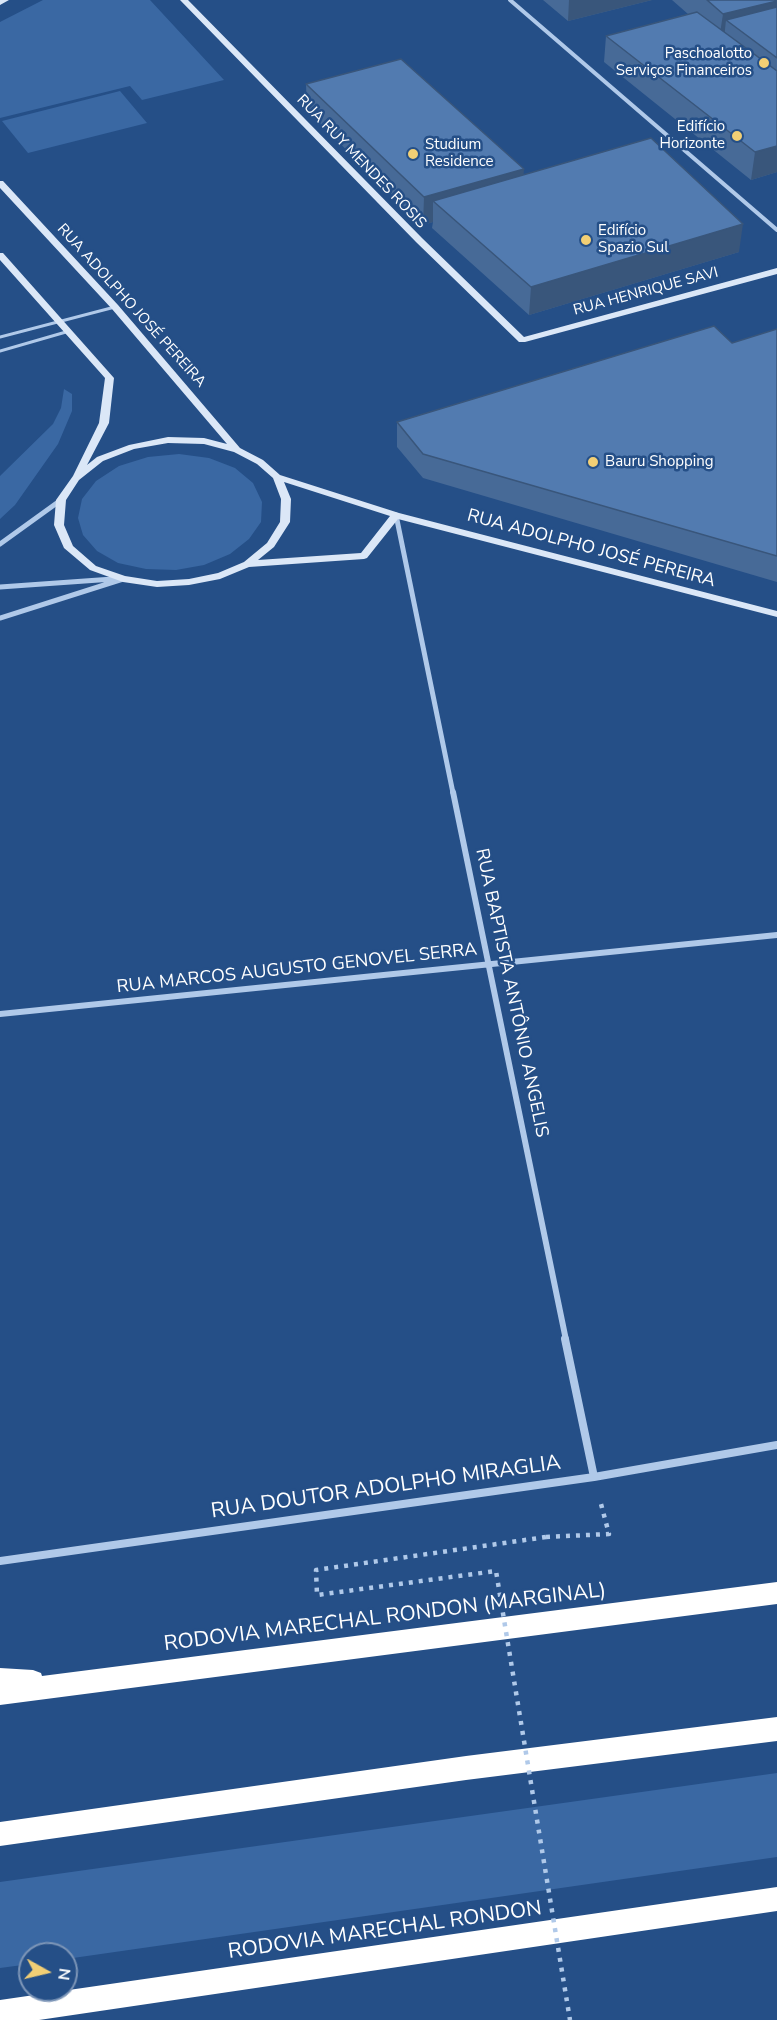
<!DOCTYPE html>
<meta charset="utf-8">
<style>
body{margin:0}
#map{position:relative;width:777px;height:2020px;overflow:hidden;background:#254f87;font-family:"Nunito Sans",sans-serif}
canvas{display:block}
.north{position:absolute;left:18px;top:1942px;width:60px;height:60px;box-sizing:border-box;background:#254f87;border:2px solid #7c95b7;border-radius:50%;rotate:98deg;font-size:16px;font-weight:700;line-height:24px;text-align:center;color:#fff}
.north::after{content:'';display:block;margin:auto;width:21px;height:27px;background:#f2cf75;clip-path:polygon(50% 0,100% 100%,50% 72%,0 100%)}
</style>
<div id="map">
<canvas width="777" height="2020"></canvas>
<div class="north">N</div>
</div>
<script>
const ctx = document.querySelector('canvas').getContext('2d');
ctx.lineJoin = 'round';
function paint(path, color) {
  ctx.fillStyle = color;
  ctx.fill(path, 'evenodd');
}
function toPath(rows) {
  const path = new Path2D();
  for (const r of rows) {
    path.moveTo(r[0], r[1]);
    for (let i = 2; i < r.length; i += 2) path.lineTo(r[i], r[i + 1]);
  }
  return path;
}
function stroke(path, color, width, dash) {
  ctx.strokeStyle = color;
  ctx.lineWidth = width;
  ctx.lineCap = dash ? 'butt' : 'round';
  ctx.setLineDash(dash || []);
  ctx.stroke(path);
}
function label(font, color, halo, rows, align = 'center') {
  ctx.font = font + ' "Nunito Sans",sans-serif';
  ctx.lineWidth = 5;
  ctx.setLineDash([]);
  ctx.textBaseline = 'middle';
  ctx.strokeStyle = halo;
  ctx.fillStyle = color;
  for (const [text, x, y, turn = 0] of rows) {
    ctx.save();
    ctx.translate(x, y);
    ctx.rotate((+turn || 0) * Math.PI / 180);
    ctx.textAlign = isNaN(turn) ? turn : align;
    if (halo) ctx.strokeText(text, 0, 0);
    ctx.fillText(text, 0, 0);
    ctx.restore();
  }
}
paint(toPath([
 [43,0,150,0,224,80,142,100,130,86,0,118,0,22],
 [120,91,147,123,28,153,2,121],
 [64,389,72,394,72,411,58,444,15,505,0,519,0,476,53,424,61,408],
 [179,454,209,458,235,468,253,483,262,502,261,522,249,539,230,554,204,565,176,570,146,569,118,563,97,551,83,535,78,518,82,499,96,481,119,466,148,457],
 [777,1773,777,1857,66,1959,66,1954,30,1954,30,1964,0,1968,0,1882]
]), '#3a68a3');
stroke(toPath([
 [546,1537,609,1534,601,1504]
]), '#b0c9e9', 4.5, [4, 6]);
stroke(toPath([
 [0,337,115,307],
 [0,351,66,332]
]), '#b0c9e9', 3);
stroke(toPath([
 [510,0,777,230]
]), '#b0c9e9', 4);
stroke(toPath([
 [396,515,453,793],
 [0,544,61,500],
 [0,587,113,579],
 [0,618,123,579]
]), '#b0c9e9', 5);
stroke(toPath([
 [453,792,566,1340],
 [0,1014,777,935]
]), '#b0c9e9', 6);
stroke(toPath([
 [565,1339,594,1477],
 [0,1561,594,1477,777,1445]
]), '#b0c9e9', 8);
paint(toPath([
 [0,0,9,0,0,5,0,0],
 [180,0,188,0,422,238,524,337,777,268,777,274,525,342,519,342,416,242,180,0],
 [0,181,3,181,118,305,240,448,263,460,280,475,399,513,777,611,777,617,398,519,367,558,364,559,249,567,220,579,189,585,157,587,123,582,90,570,64,548,54,525,56,500,73,476,99,423,105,378,0,260,0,253,3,253,114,378,109,423,87,465,97,457,129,445,168,437,204,438,227,444,112,309,0,188,0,181],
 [168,443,204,444,234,452,257,464,273,478,281,499,280,522,267,543,244,562,218,573,189,579,157,581,125,576,96,566,73,546,64,525,66,500,79,480,103,461,134,449,168,443],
 [284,482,390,516,361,553,258,560,274,547,290,522,291,499,284,482]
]), '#dbe7f7');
paint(toPath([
 [777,1582,777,1604,0,1705,0,1668,33,1670,41,1673,42,1676,777,1582],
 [777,1717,777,1741,466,1780,0,1846,0,1822,466,1756,777,1717],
 [777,1887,777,1911,39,2020,0,2020,0,2000,777,1887]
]), '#fff');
stroke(toPath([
 [546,1537,316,1570,317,1595,496,1571,570,2020]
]), '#b0c9e9', 4.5, [4, 6]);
paint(toPath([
 [543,0,652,0,568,21],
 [672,0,777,0,777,172,751,180,604,62,606,36,688,14],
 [306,84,524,175,739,252,529,315,432,228,433,222,423,225,307,111],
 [777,329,777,582,423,478,397,447,397,422,732,343]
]), '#476a97');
paint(toPath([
 [569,0,652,0,568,21],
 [777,1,777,26,726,20,724,39,719,40,723,14],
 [777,146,777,172,751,180,755,152],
 [524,169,522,196,433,201,433,222,423,225,424,197],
 [743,224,739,252,529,315,531,287]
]), '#39567b');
const building = toPath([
 [707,0,777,0,777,1,723,14,707,0],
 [777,7,777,58,726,20,777,7],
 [697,12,777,71,777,146,755,152,606,36,697,12],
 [401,59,524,169,424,197,306,84,401,59],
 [651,138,743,224,531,287,433,201,651,138],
 [714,326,732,343,777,329,777,556,423,454,397,422,714,326]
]);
paint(building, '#527bb0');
stroke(building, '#39567b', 1.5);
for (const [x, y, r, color] of [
 [764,63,6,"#f2cf75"],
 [737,136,6,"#f2cf75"],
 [413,154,6,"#f2cf75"],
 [586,240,6,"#f2cf75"],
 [593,462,6,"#f2cf75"]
]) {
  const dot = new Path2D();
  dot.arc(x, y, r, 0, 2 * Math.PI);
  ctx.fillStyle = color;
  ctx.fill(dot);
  stroke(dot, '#254f87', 2);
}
label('15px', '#fff', '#254f87', [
 ["Paschoalotto",752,54,"right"],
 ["Serviços Financeiros",752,71,"right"],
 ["Edifício",725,127,"right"],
 ["Horizonte",725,144,"right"],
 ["Studium",425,145],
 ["Residence",425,162],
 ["Edifício",598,231],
 ["Spazio Sul",598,248],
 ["Bauru Shopping",605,462]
], 'left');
label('15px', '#fff', '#254f87', [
 ["RUA RUY MENDES ROSIS",361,162,46],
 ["RUA HENRIQUE SAVI",646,292,-15],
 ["RUA ADOLPHO JOSÉ PEREIRA",131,306,48]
]);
label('18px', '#fff', '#254f87', [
 ["RUA ADOLPHO JOSÉ PEREIRA",591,549,15],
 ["RUA MARCOS AUGUSTO GENOVEL SERRA",297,969,-6],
 ["RUA BAPTISTA ANTÔNIO ANGELIS",511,993,78]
]);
label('21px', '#fff', '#254f87', [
 ["RUA DOUTOR ADOLPHO MIRAGLIA",386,1488,-8],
 ["RODOVIA MARECHAL RONDON (MARGINAL)",385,1618,-7],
 ["RODOVIA MARECHAL RONDON",385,1931,-8]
]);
</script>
